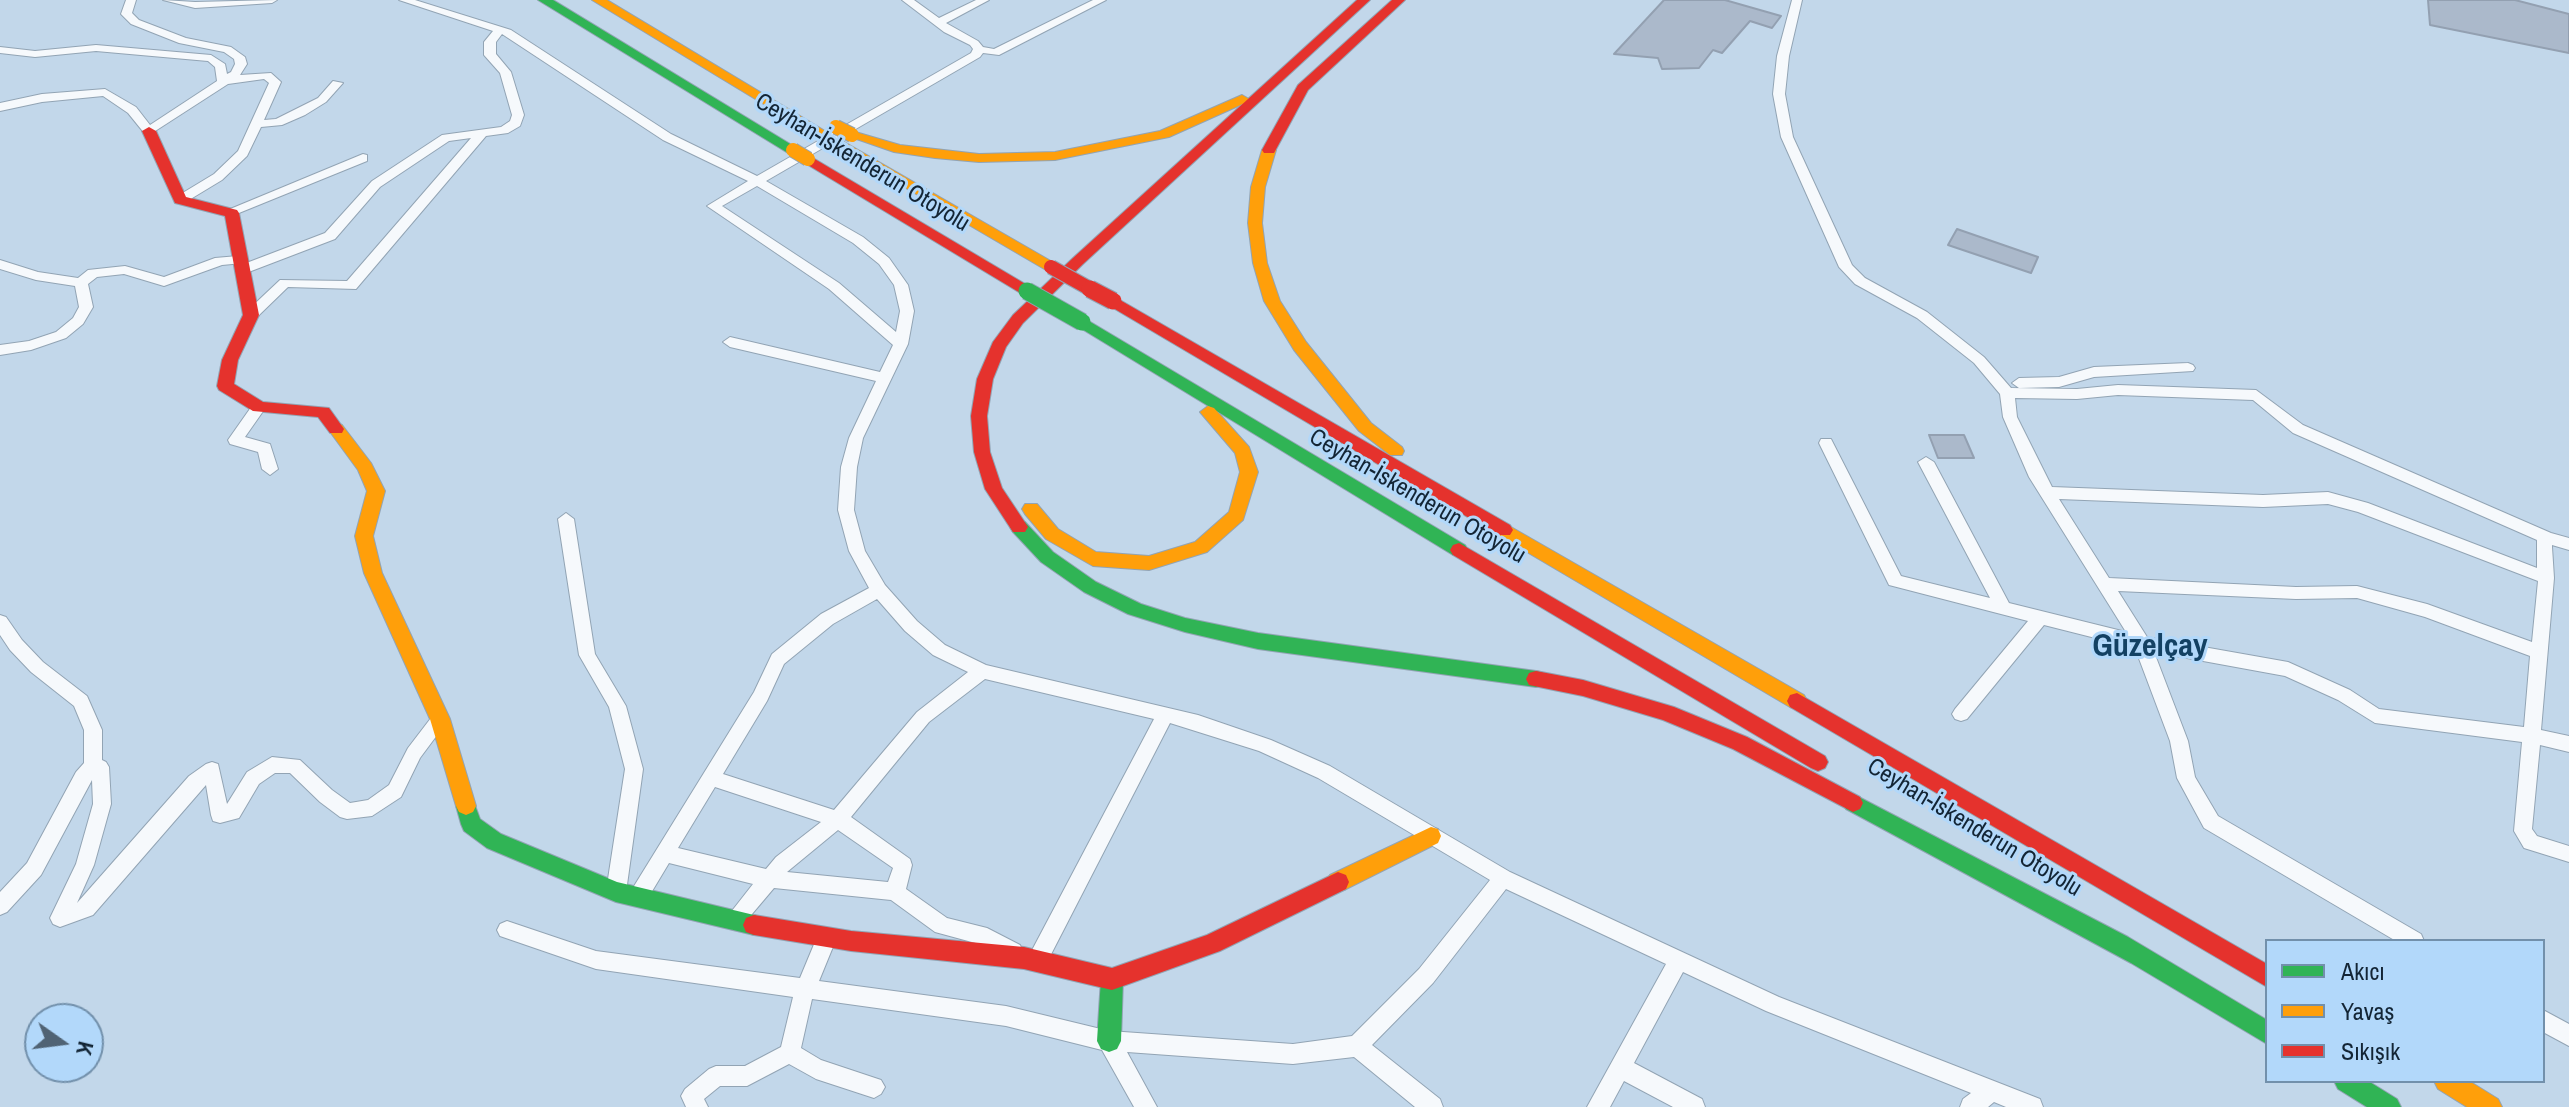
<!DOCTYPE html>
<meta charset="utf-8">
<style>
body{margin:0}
#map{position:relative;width:2569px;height:1107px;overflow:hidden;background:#c2d7ea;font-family:"Archivo Narrow",sans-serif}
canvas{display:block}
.legend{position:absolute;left:2265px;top:939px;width:280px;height:144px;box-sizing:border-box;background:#b2d8fa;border:2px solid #7290ab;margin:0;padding:10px 14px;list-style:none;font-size:24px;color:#132535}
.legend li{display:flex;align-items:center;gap:16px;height:40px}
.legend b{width:40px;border:2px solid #7290ab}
.north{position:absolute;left:24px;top:1003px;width:80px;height:80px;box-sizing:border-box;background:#b2d8fa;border:2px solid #7290ab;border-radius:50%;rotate:104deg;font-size:22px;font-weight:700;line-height:32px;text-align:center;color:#132535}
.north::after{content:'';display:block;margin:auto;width:28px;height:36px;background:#506374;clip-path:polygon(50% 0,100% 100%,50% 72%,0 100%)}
</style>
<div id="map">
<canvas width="2569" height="1107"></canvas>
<ul class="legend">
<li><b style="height:10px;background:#30b455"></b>Akıcı</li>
<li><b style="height:10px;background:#ff9f0a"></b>Yavaş</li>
<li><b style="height:10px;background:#e5322d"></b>Sıkışık</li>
</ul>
<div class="north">K</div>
</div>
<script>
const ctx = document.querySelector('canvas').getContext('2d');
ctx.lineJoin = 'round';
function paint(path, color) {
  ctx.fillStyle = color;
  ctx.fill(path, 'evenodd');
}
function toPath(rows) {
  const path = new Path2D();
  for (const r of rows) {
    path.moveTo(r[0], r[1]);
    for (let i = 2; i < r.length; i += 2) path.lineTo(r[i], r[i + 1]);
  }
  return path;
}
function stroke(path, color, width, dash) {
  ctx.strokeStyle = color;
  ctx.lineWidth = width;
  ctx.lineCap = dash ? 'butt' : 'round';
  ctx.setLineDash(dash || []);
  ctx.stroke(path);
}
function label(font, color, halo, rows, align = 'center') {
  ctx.font = font + ' "Archivo Narrow",sans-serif';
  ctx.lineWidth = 6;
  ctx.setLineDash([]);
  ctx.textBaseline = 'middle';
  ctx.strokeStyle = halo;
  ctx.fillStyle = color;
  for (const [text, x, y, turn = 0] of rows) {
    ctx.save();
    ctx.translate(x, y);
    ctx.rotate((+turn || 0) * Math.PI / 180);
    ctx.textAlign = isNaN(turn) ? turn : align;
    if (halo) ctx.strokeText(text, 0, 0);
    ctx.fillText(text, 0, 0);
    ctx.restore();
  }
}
const building = toPath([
 [1664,0,1725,0,1781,16,1772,28,1750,21,1722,53,1713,50,1699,68,1662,69,1658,58,1614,54,1664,0],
 [2428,0,2515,0,2569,14,2569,53,2430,25,2428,0],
 [1957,229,2038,257,2031,273,1948,245,1957,229],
 [1929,435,1964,435,1974,458,1938,458,1929,435]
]);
paint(building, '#abb9cb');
stroke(building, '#93a0b1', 2);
const street = toPath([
 [126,0,136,0,132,13,139,20,186,38,231,47,245,57,247,64,240,75,271,73,281,82,264,120,276,119,318,98,333,81,343,83,326,102,305,115,282,125,261,127,247,156,222,180,184,203,176,203,176,197,214,174,238,151,269,83,264,79,228,84,149,135,145,134,128,113,103,96,42,102,0,111,0,103,42,94,105,89,136,107,150,125,217,81,215,67,208,61,96,51,35,57,0,53,0,47,35,51,96,45,211,55,225,64,227,74,231,72,235,64,234,59,224,52,179,43,131,24,121,14,126,0],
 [163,0,195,2,277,0,272,3,195,8,163,0],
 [399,0,415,0,511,30,671,134,757,176,971,53,973,49,970,45,944,32,902,0,914,0,939,18,976,0,989,0,946,23,978,41,983,47,994,49,1093,0,1106,0,999,55,983,53,980,57,766,181,863,237,889,258,908,285,914,311,908,344,863,438,857,467,854,510,865,551,885,585,917,621,945,645,986,665,1198,715,1271,740,1330,766,1510,872,1779,997,2040,1099,2043,1107,2006,1107,1994,1102,1988,1107,1960,1107,1963,1099,1971,1093,1766,1011,1683,972,1634,1063,1702,1099,1705,1107,1673,1107,1624,1081,1610,1107,1587,1107,1666,964,1506,889,1433,983,1372,1045,1440,1099,1443,1107,1415,1107,1354,1057,1293,1064,1127,1052,1157,1107,1134,1107,1102,1050,1006,1026,812,999,801,1048,821,1060,881,1080,885,1087,881,1094,874,1098,816,1079,789,1064,747,1086,720,1086,704,1099,708,1107,686,1107,681,1096,685,1089,709,1069,716,1066,745,1066,781,1047,793,997,596,969,500,936,497,930,500,924,507,921,596,951,800,978,820,930,827,928,834,930,837,937,819,981,1006,1006,1109,1031,1293,1044,1352,1036,1419,969,1490,880,1318,778,1259,751,1170,723,1044,968,1037,970,1030,968,1027,961,1030,954,1154,719,985,679,929,722,851,817,910,859,912,865,906,889,947,918,987,928,1020,945,1023,952,1020,959,1013,961,983,945,935,932,891,900,774,888,741,927,734,930,727,927,724,921,753,884,669,863,645,903,638,906,631,903,628,897,631,891,754,692,772,654,821,614,869,588,849,551,838,510,841,467,849,438,876,381,730,347,723,342,730,337,880,372,893,345,829,289,707,206,748,181,663,140,502,34,496,42,496,54,511,72,524,115,520,126,508,133,486,136,356,289,288,287,256,318,246,318,244,315,246,312,280,280,347,281,471,138,449,141,380,187,335,239,246,273,236,273,236,267,325,233,372,181,442,135,501,127,510,121,512,115,500,73,484,55,484,42,493,31,399,0],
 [757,186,853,243,879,264,894,285,900,311,896,332,839,283,722,206,757,186],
 [877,599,905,631,933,655,968,672,917,712,834,810,723,774,767,701,784,664,833,624,877,599],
 [715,787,821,822,776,857,766,869,678,848,715,787],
 [838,830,893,868,888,882,787,872,838,830],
 [1792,0,1802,0,1789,56,1785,94,1793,137,1852,265,1865,278,1927,312,1984,357,2011,388,2077,389,2118,385,2256,390,2303,425,2551,533,2569,538,2569,550,2552,545,2552,547,2554,578,2541,730,2569,736,2569,752,2540,745,2532,829,2537,836,2569,846,2569,862,2524,848,2514,831,2522,742,2375,723,2338,700,2285,676,2154,652,2188,741,2195,777,2218,816,2421,934,2424,941,2396,941,2204,828,2177,778,2170,741,2135,648,2044,625,1967,719,1961,721,1955,719,1952,714,1955,709,2028,621,1889,585,1819,443,1821,439,1831,439,1901,576,1990,598,1918,462,1926,457,1934,462,2009,603,2126,632,2029,477,2003,417,2000,394,1974,363,1917,318,1855,284,1839,267,1781,137,1773,94,1777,56,1792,0],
 [2118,395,2253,400,2293,433,2537,540,2537,568,2368,503,2328,492,2263,495,2052,487,2017,417,2015,398,2077,399,2118,395],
 [2059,499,2263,507,2328,504,2358,512,2538,581,2532,642,2427,604,2357,586,2296,587,2109,578,2059,499],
 [2118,591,2296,599,2357,598,2425,617,2530,656,2524,727,2379,709,2350,690,2288,662,2147,637,2118,591],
 [363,154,367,155,367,161,234,215,224,215,223,212,363,154],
 [238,256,243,257,243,263,222,265,164,286,124,274,97,277,88,284,93,307,83,324,66,338,31,350,0,355,0,345,29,341,56,332,73,318,79,307,75,286,36,280,0,269,0,260,38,272,78,278,88,270,125,266,164,277,215,258,238,256],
 [2188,363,2193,365,2195,368,2193,371,2094,377,2059,387,2019,388,2012,383,2019,378,2059,377,2094,367,2188,363],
 [259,402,266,407,245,437,270,444,278,469,270,475,262,469,258,452,230,444,228,440,254,403,259,402],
 [566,513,574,519,595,654,626,706,643,769,626,892,623,898,616,901,609,898,606,892,625,769,609,707,579,655,558,519,566,513],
 [0,615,6,617,22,640,43,662,87,696,102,730,102,760,106,762,109,767,111,804,94,865,77,903,189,776,206,764,212,762,218,764,227,804,247,772,272,757,300,760,332,790,350,803,368,800,389,785,408,748,434,714,440,712,446,714,449,719,420,758,401,797,372,816,347,819,340,817,320,802,290,773,275,773,259,784,239,818,220,823,213,821,211,815,206,785,93,915,60,927,53,924,50,918,76,864,93,804,92,780,41,875,7,912,0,915,0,892,27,863,76,772,84,763,84,730,74,706,31,672,10,650,0,635,0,615],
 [2543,1010,2569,1024,2569,1046,2543,1032,2543,1010]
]);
const fast = toPath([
 [538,0,553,0,800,150,798,153,788,153,538,0],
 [1082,317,1465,545,1468,550,1465,555,1453,555,1077,326,1074,322,1082,317],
 [1019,520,1025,522,1053,552,1096,582,1141,604,1185,618,1258,633,1536,671,1543,673,1546,679,1543,685,1536,687,1258,649,1185,632,1128,614,1084,592,1041,562,1013,532,1010,527,1013,522,1019,520],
 [1853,794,2128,937,2267,1020,2267,1044,2131,963,1846,809,1843,803,1846,797,1853,794],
 [466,797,473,800,480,819,501,834,617,882,754,915,762,918,765,925,762,932,754,935,616,902,487,848,464,831,461,824,456,806,459,800,466,797],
 [1112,968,1120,971,1123,979,1121,1041,1117,1049,1109,1052,1101,1049,1097,1041,1101,979,1104,971,1112,968],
 [2334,1081,2368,1081,2397,1099,2401,1107,2367,1107,2338,1089,2334,1081]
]);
const slow = toPath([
 [592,0,607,0,830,134,823,138,818,137,592,0],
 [1242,95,1249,99,1247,102,1169,137,1055,160,979,162,935,158,894,152,845,135,852,131,900,145,979,154,1055,152,1160,131,1242,95],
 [839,139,1056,264,1058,267,1051,272,1046,270,834,146,832,143,839,139],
 [1269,146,1276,150,1265,187,1262,223,1267,263,1280,301,1306,342,1371,423,1402,447,1404,451,1402,455,1390,455,1359,431,1294,350,1264,301,1253,263,1248,223,1251,187,1262,150,1269,146],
 [1208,406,1214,408,1249,447,1258,472,1243,520,1207,552,1149,570,1093,566,1046,539,1025,514,1022,509,1025,504,1037,504,1058,529,1096,552,1149,556,1195,542,1229,512,1240,472,1235,453,1200,412,1208,406],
 [336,423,342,425,371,463,385,491,373,536,382,573,450,719,476,806,473,812,466,815,459,812,456,806,430,719,364,573,355,536,367,491,358,470,328,429,336,423],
 [1504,523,1804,695,1807,701,1804,707,1797,709,1790,707,1498,535,1495,530,1498,525,1504,523],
 [1431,827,1438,829,1441,836,1438,843,1346,889,1338,892,1330,889,1327,882,1330,875,1431,827],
 [2434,1081,2469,1081,2498,1099,2502,1107,2467,1107,2438,1089,2434,1081]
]);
const jam = toPath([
 [1357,0,1370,0,1083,264,1023,323,1006,347,993,379,987,416,990,452,1002,488,1028,527,1025,532,1013,532,985,489,974,452,971,416,977,379,993,342,1013,315,1073,258,1357,0],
 [1392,0,1405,0,1308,90,1274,153,1264,153,1262,150,1298,85,1392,0],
 [149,127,156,131,186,197,237,210,239,213,259,315,238,360,234,384,263,402,329,408,344,429,342,433,330,433,318,417,253,411,219,390,217,386,222,360,243,315,225,216,175,203,142,131,149,127],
 [808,155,1032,288,1035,291,1027,296,1022,294,803,162,801,159,808,155],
 [1113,296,1510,525,1513,530,1510,535,1498,535,1108,305,1108,297,1113,296],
 [1459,543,1825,756,1828,762,1825,768,1818,771,1811,768,1453,555,1450,550,1453,545,1459,543],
 [1536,671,1583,680,1674,707,1747,737,1860,797,1863,803,1860,809,1853,812,1733,749,1663,720,1583,696,1529,685,1526,679,1529,673,1536,671],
 [1797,693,2267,964,2267,987,1790,707,1787,701,1790,695,1797,693],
 [1338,872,1346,875,1349,882,1346,889,1220,951,1112,990,1024,969,851,951,754,935,746,932,743,925,746,918,754,915,851,931,1024,947,1112,968,1207,935,1338,872]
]);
stroke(street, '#92a4b4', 2);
stroke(fast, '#92a4b4', 2);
stroke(slow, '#92a4b4', 2);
stroke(jam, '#92a4b4', 2);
paint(street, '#f6f9fc');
paint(fast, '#30b455');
paint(slow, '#ff9f0a');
paint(jam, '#e5322d');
const fastBridge = toPath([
 [1027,291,1082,322]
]);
const slowBridge = toPath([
 [836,127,852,135],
 [793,150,808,159]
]);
const jamBridgeFar1 = toPath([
 [1051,267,1094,291]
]);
const jamBridge = toPath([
 [1090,289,1113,301]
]);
stroke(fastBridge, '#92a4b4', 19, []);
stroke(slowBridge, '#92a4b4', 16, []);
stroke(jamBridgeFar1, '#92a4b4', 16, []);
stroke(jamBridge, '#92a4b4', 19, []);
stroke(fastBridge, '#30b455', 17);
stroke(slowBridge, '#ff9f0a', 14);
stroke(jamBridgeFar1, '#e5322d', 14);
stroke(jamBridge, '#e5322d', 17);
label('24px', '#132535', '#b2d8fa', [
 ["Ceyhan-İskenderun Otoyolu",862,163,31],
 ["Ceyhan-İskenderun Otoyolu",1417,497,30],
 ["Ceyhan-İskenderun Otoyolu",1974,828,31]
]);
label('bold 32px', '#134163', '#b2d8fa', [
 ["Güzelçay",2150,647]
]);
</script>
